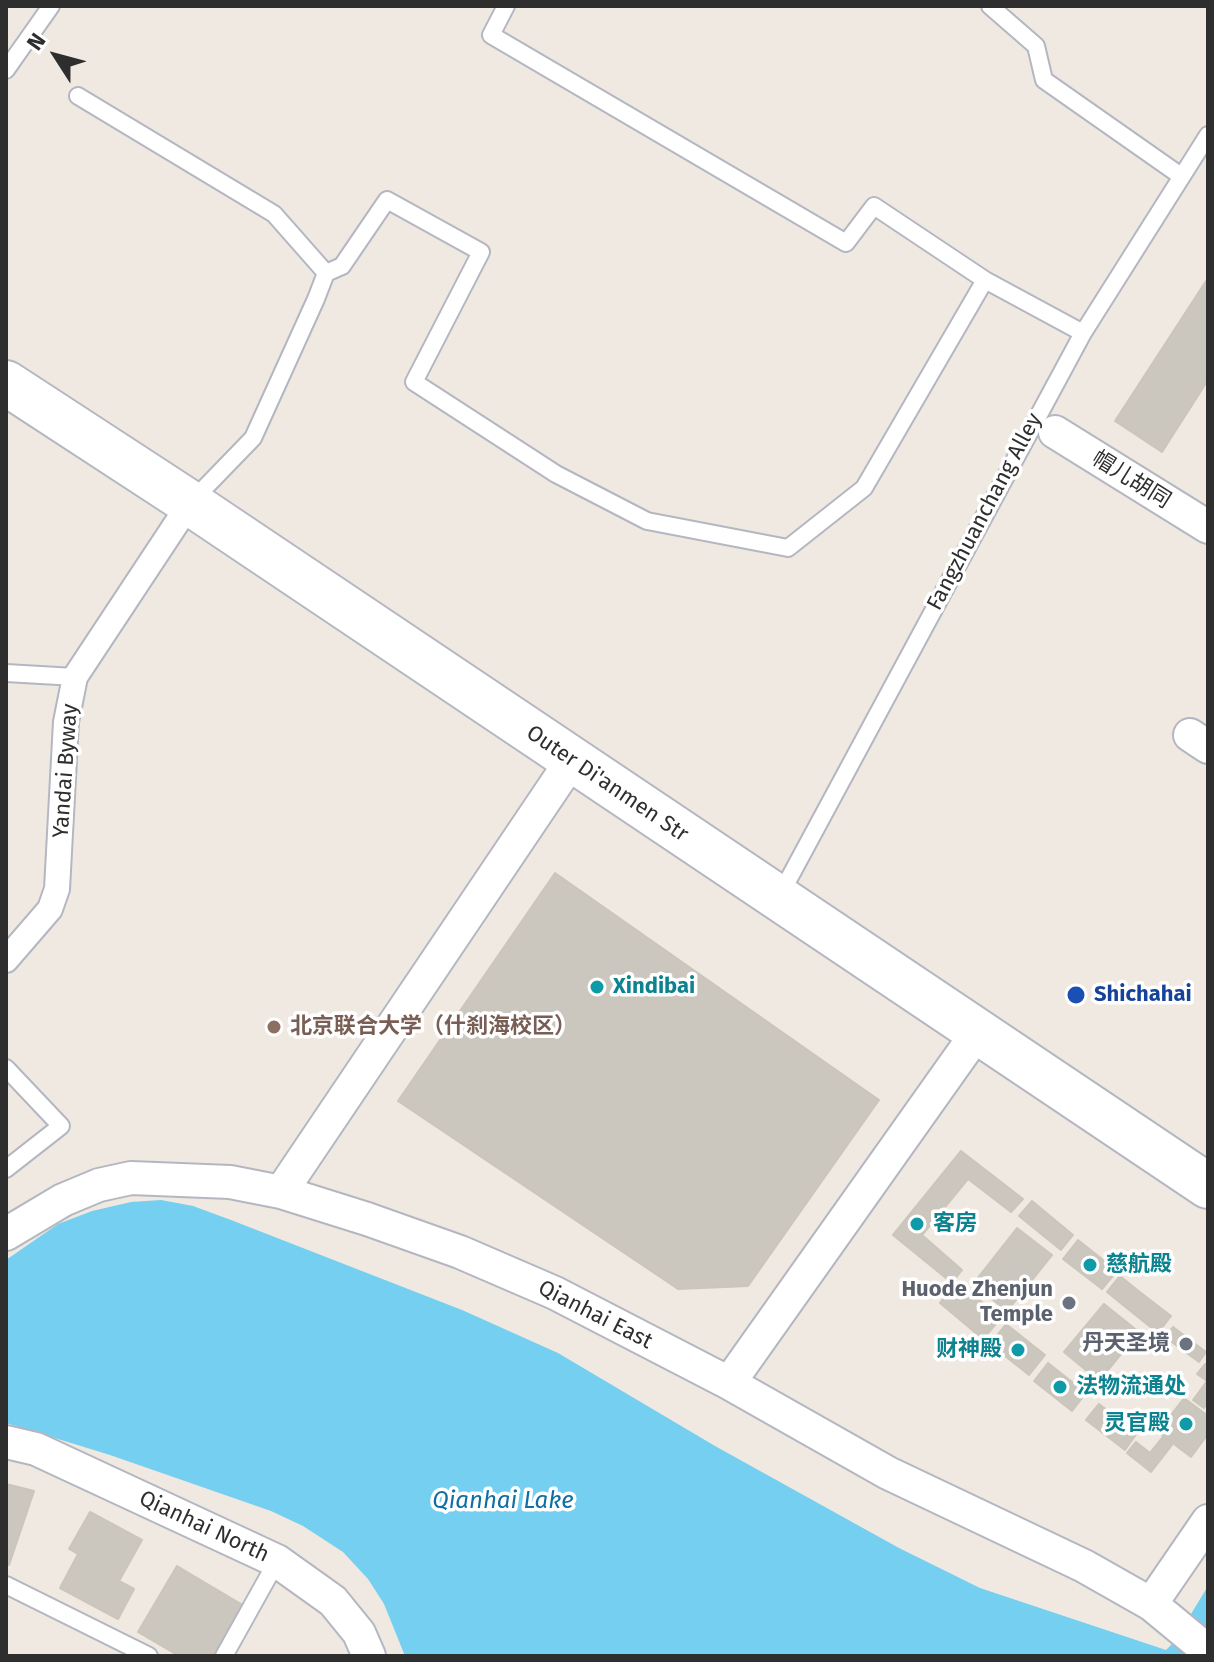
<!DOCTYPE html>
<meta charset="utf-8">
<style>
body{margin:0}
#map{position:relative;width:1214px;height:1662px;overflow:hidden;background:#efe9e1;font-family:"Fira Sans",sans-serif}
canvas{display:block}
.frame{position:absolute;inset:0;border:8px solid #2e2e2e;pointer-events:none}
.north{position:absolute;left:16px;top:16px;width:80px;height:80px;-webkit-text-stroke:6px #fff;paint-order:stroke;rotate:306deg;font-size:22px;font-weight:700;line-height:32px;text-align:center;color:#2e2e2e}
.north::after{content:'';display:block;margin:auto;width:28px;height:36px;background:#2e2e2e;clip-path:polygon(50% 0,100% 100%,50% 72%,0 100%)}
</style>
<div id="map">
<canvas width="1214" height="1662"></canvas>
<div class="frame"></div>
<div class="north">N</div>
</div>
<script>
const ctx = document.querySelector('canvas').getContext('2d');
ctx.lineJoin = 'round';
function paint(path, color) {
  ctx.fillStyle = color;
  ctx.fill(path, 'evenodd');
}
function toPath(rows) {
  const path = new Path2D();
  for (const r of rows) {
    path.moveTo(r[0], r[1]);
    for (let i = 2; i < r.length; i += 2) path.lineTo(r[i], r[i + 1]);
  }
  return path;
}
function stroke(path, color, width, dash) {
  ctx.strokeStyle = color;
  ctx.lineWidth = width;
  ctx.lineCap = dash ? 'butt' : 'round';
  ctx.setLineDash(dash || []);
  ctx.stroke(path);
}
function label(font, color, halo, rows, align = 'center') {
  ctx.font = font + ' "Fira Sans","Noto Sans SC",sans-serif';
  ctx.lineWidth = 7;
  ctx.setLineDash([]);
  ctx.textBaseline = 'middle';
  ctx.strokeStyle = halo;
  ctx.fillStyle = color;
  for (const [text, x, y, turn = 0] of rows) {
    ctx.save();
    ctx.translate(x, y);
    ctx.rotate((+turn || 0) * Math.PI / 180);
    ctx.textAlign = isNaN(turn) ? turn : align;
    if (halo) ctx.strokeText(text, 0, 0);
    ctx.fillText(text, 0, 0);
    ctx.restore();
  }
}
paint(toPath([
 [161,1200,193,1206,231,1220,462,1310,558,1353,715,1446,899,1548,980,1588,1166,1650,1174,1642,1208,1586,1208,1656,405,1656,384,1604,368,1579,343,1552,303,1526,271,1511,110,1455,6,1423,6,1260,58,1224,92,1211,131,1202]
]), '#75cff0');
const building = toPath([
 [1208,278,1208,380,1162,452,1115,421,1208,278],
 [555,873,879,1100,748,1286,678,1289,398,1101,555,873],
 [961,1151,1023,1199,1011,1212,968,1179,922,1235,962,1270,952,1283,893,1235,961,1151],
 [1032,1201,1073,1235,1061,1250,1019,1216,1032,1201],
 [1017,1228,1052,1255,1007,1311,973,1284,1017,1228],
 [1078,1240,1117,1271,1102,1289,1063,1259,1078,1240],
 [1120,1276,1136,1289,1123,1305,1107,1292,1120,1276],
 [958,1282,1001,1318,983,1339,940,1303,958,1282],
 [1136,1289,1171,1316,1158,1333,1123,1305,1136,1289],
 [1104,1304,1139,1332,1099,1381,1064,1352,1104,1304],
 [1006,1324,1045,1355,1029,1375,990,1344,1006,1324],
 [1173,1327,1206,1352,1199,1362,1165,1337,1173,1327],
 [1048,1363,1086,1393,1072,1411,1034,1381,1048,1363],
 [1205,1364,1208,1367,1208,1402,1204,1408,1193,1400,1207,1381,1197,1374,1205,1364],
 [1184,1398,1208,1416,1208,1434,1191,1457,1158,1432,1184,1398],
 [1099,1404,1137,1433,1125,1450,1086,1420,1099,1404],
 [1163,1437,1172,1445,1151,1472,1127,1453,1136,1442,1150,1453,1163,1437],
 [6,1484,34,1491,9,1565,6,1563,6,1484],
 [90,1512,142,1540,119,1581,134,1589,118,1619,60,1588,78,1554,69,1549,90,1512],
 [177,1566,246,1607,217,1656,179,1656,138,1632,177,1566]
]);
paint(building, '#cbc7bf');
stroke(building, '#cbc5ba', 2);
const service = toPath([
 [506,6,491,35,846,243,874,206,985,280,1083,333],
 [990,6,1036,46,1044,80,1181,176],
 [6,70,51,6],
 [78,96,274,214,326,273],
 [191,502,253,438,316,299,326,273,342,266,387,200,481,252,414,382,556,474,647,521,788,548,864,488,985,280],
 [6,673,75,677],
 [779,897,1083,333,1208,135],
 [6,1068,61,1126,6,1169],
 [6,1585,149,1656],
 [224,1656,277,1561]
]);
const pedestrian = toPath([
 [6,960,50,909,57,889,66,722,75,677,190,503]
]);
const minor = toPath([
 [1055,432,1208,527],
 [1190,735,1208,747],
 [281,1192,572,760],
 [6,1234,63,1200,99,1185,131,1178,230,1182,281,1192,367,1219,460,1252,555,1293,729,1383,888,1473,1084,1566,1151,1604,1208,1651],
 [729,1383,977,1033],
 [6,1442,36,1449,277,1561,333,1601,359,1633,369,1656],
 [1151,1604,1208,1521]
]);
const secondary = toPath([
 [6,383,190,503,1208,1186]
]);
stroke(service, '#b4b7c1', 20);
stroke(pedestrian, '#b4b7c1', 28);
stroke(minor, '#b4b7c1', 36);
stroke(secondary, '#b4b7c1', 48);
stroke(service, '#fff', 16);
stroke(pedestrian, '#fff', 24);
stroke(minor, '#fff', 32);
stroke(secondary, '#fff', 44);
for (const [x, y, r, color] of [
 [597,987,8,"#0f9aa8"],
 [1076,995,10,"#1a4fb4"],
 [274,1027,8,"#8d6e63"],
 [917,1224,8,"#0f9aa8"],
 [1090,1265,8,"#0f9aa8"],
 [1069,1303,8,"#6b7280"],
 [1186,1344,8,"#6b7280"],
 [1018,1350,8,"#0f9aa8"],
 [1060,1387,8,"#0f9aa8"],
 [1186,1424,8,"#0f9aa8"]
]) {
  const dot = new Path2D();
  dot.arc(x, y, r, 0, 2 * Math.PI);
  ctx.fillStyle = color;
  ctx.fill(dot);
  stroke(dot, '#fff', 3);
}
label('22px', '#2e2e2e', '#fff', [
 ["帽儿胡同",1131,480,32],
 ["Fangzhuanchang Alley",985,512,-62],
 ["Yandai Byway",66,771,-86],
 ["Outer Di'anmen Str",607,784,34],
 ["Qianhai East",595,1315,27],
 ["Qianhai North",204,1527,25]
]);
label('bold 22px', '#0d838f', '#fff', [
 ["Xindibai",613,987],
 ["客房",933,1224],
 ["慈航殿",1106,1265],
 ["财神殿",1002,1350,"right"],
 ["法物流通处",1076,1387],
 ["灵官殿",1170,1424,"right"]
], 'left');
label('bold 22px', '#164399', '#fff', [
 ["Shichahai",1094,995]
], 'left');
label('bold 22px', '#785e54', '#fff', [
 ["北京联合大学（什刹海校区）",290,1027]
], 'left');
label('bold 22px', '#5b616d', '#fff', [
 ["Huode Zhenjun",1053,1290],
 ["Temple",1053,1315],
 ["丹天圣境",1170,1344]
], 'right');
label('italic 24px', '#0d6fa3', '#fff', [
 ["Qianhai Lake",503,1501]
]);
</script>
